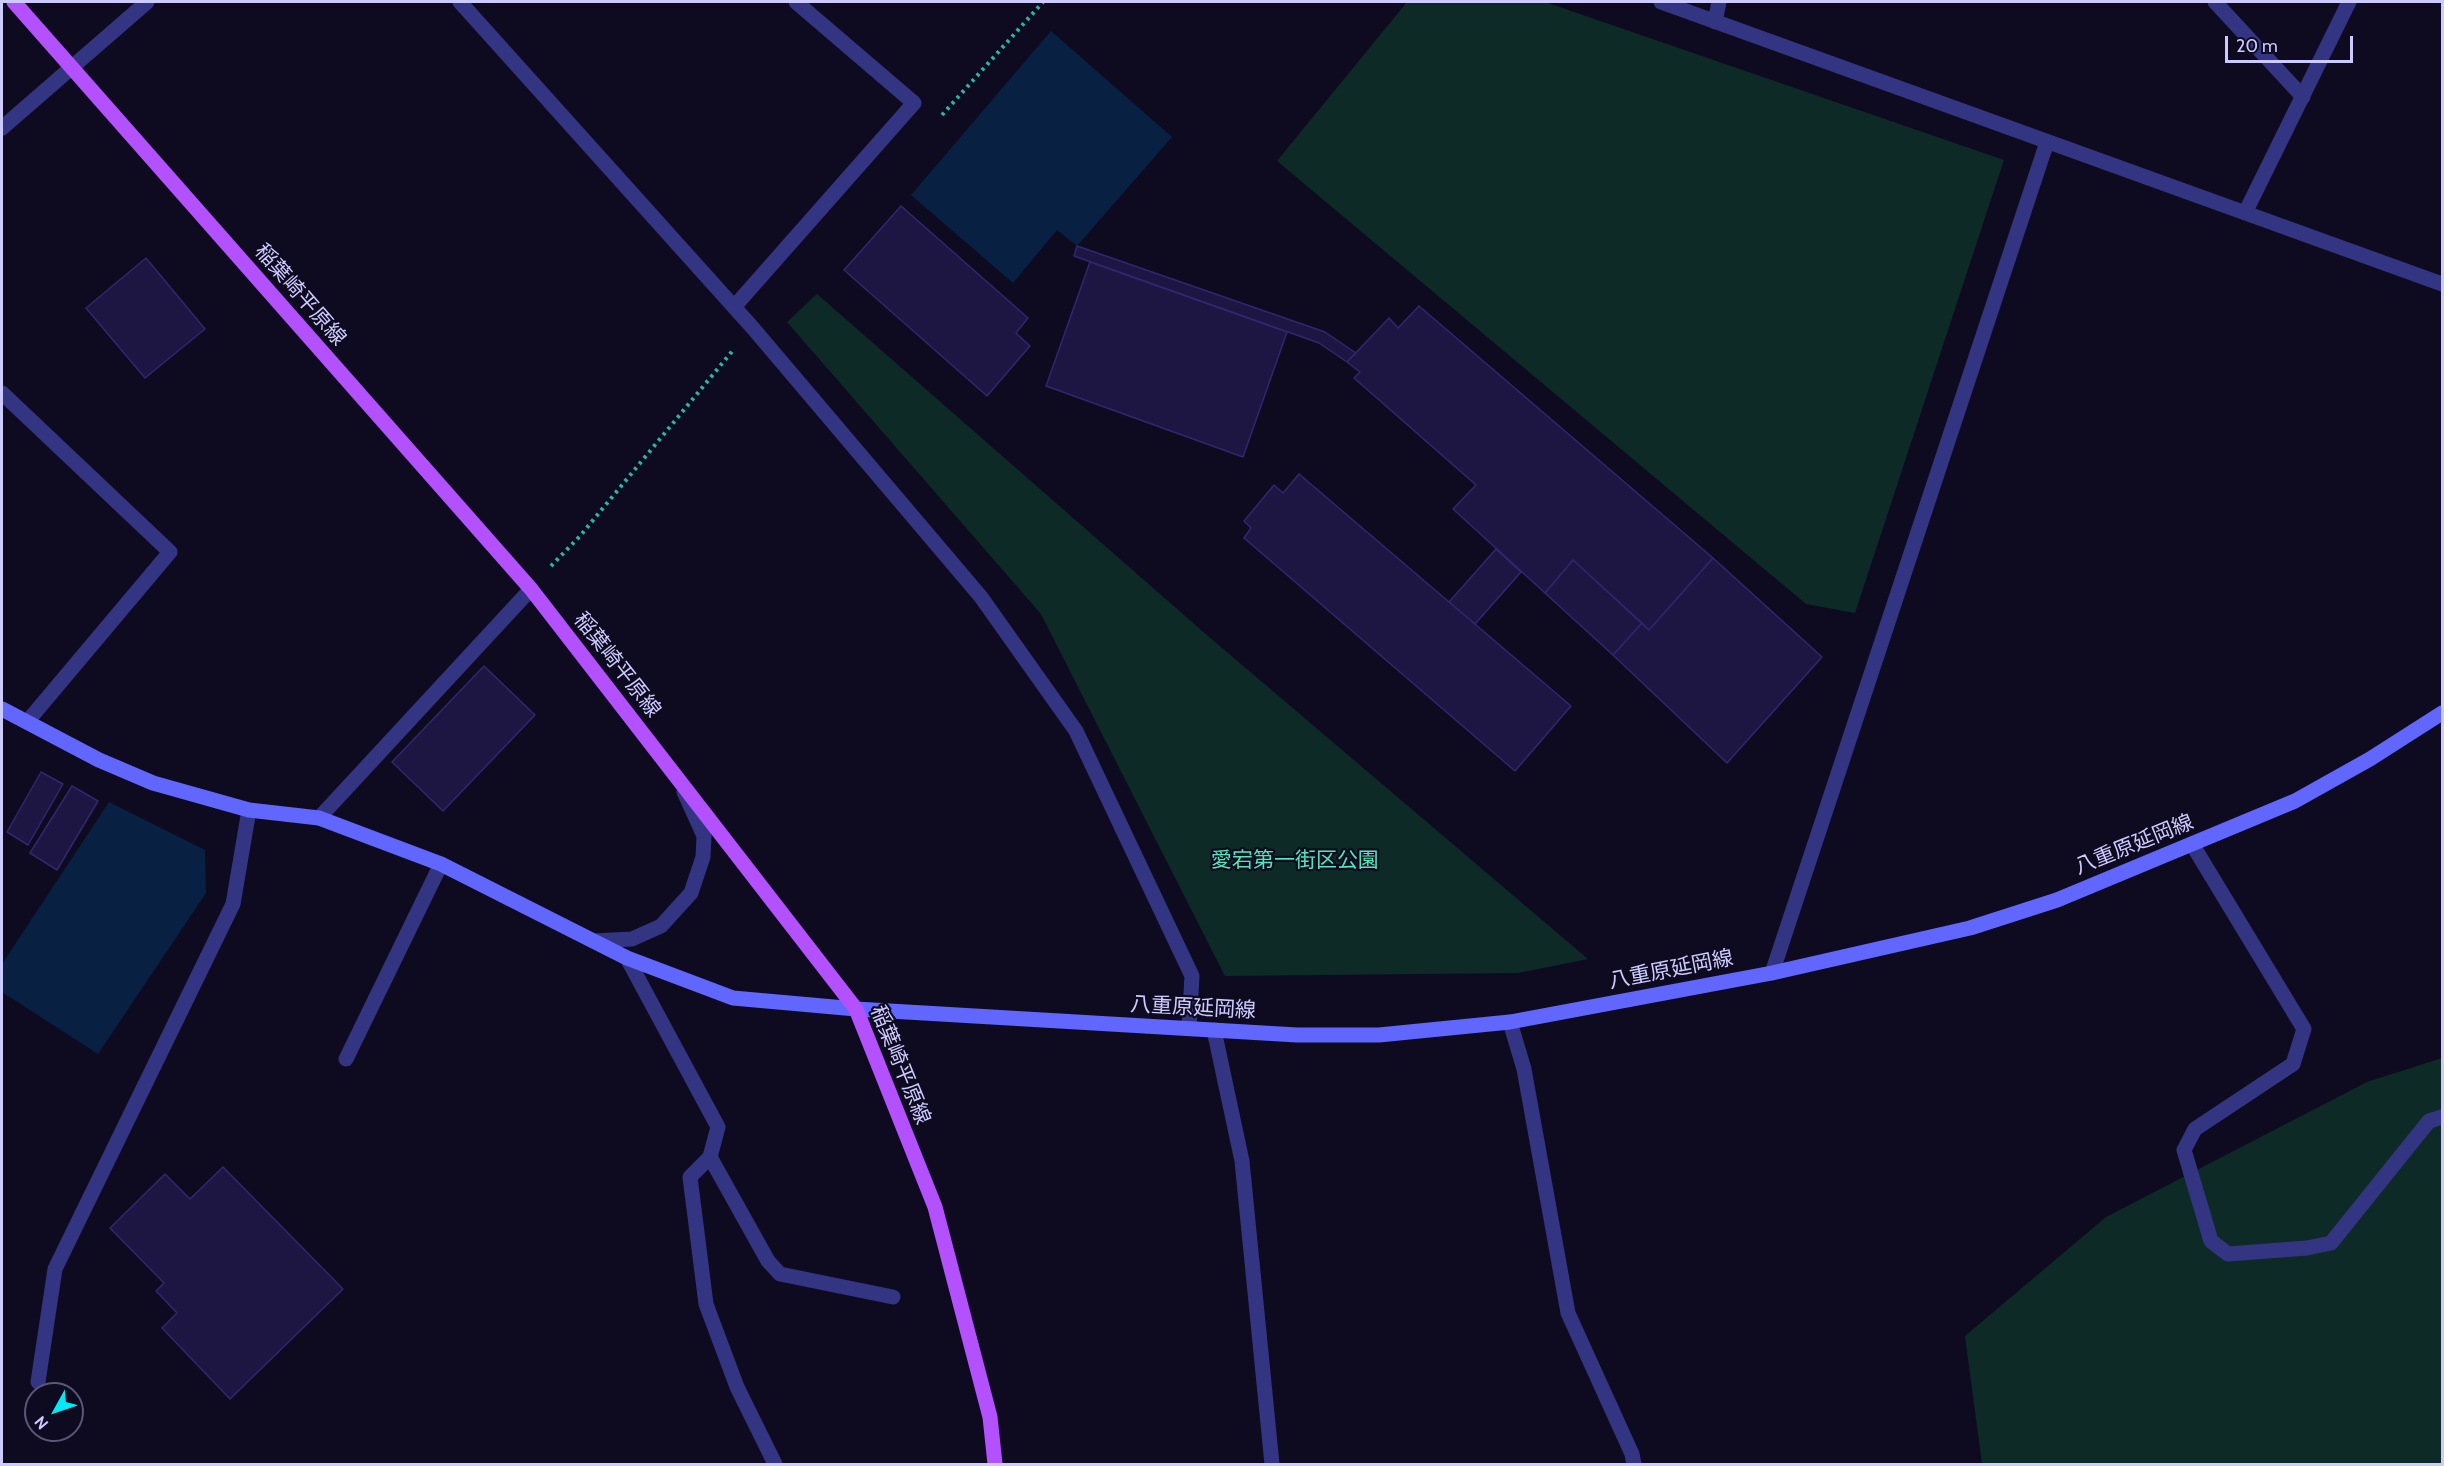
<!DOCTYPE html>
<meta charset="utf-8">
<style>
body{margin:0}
#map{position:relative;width:2444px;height:1466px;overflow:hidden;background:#0e0b20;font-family:Cabin,sans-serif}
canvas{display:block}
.frame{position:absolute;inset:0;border:3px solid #cdcaff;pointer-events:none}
.north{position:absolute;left:24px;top:1382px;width:60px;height:60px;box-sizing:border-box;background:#0e0b20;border:2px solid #5a5779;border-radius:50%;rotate:230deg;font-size:16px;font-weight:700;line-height:24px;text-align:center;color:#cdcaff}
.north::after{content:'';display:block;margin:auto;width:21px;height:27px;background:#00eaf5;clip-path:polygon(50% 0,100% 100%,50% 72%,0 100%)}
.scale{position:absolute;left:2225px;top:36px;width:128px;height:27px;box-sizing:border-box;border:3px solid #cdcaff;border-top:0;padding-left:8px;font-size:18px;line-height:21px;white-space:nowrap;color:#cdcaff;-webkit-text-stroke:4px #0e0b20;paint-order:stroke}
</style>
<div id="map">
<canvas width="2444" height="1466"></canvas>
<div class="frame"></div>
<div class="north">N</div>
<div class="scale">20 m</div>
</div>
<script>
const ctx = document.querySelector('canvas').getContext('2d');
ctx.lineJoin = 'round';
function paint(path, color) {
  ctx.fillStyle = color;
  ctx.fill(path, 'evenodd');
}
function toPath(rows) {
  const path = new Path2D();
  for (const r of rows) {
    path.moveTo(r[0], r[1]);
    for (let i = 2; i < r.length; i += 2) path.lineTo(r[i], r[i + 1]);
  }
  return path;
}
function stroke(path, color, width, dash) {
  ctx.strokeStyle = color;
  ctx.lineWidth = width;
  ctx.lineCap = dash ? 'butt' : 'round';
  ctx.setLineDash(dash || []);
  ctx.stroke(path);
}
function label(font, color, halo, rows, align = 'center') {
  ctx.font = font + ' Cabin,"Noto Sans JP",sans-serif';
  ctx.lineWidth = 4.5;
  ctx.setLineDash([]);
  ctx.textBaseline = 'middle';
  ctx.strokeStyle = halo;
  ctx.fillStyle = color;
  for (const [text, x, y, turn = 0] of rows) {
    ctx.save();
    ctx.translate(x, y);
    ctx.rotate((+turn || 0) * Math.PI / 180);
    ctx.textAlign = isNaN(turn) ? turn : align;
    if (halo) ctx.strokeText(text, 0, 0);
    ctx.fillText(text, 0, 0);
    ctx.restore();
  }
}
paint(toPath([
 [1407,2,1545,2,2004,160,1855,613,1806,604,1277,161],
 [817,294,1208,636,1588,959,1518,973,1225,976,1041,614,787,322],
 [2442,1058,2442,1464,1982,1464,1965,1336,2106,1217,2367,1082]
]), '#0e2a27');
paint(toPath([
 [1051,31,1172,137,1077,246,1057,230,1013,283,911,195],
 [109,802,205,850,206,893,98,1054,2,992,2,964]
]), '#082042');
const building = toPath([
 [901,206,1028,318,1016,333,1030,346,987,396,844,270,901,206],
 [1077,246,1325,332,1356,353,1347,362,1319,343,1074,256,1077,246],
 [146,258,205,329,145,378,86,308,146,258],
 [1090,262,1287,332,1243,457,1046,386,1090,262],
 [1419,306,1713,558,1649,630,1573,560,1545,593,1453,509,1476,485,1354,378,1360,372,1347,362,1389,318,1398,328,1419,306],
 [1299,474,1571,706,1515,771,1244,538,1251,528,1244,521,1274,485,1283,493,1299,474],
 [1496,549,1521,572,1475,624,1449,602,1496,549],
 [1713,558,1822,657,1727,763,1613,655,1642,623,1649,630,1713,558],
 [1573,560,1642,623,1613,655,1545,593,1573,560],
 [484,666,535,715,443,811,392,762,484,666],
 [41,772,63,784,28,845,7,832,41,772],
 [72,786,98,801,57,870,30,853,72,786],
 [223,1167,343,1289,230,1399,162,1328,177,1313,156,1291,164,1283,110,1228,165,1174,190,1199,223,1167]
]);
paint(building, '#1d1642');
stroke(building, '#31276f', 1.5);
stroke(toPath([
 [942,115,1043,2],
 [551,566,580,536,734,349]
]), '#26b7a6', 4, [3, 4.5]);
stroke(toPath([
 [460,2,752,327,981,597,1076,731,1192,976,1189,1028],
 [1661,2,2442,284],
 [2215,2,2303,97],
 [1715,22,1719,2],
 [2,128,147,2],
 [2245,213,2349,2],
 [734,307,914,103,796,2],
 [2,393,170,552,27,722],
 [319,818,531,589],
 [2192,844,2304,1029,2293,1064,2195,1129,2184,1150,2211,1241,2228,1254,2307,1248,2331,1243,2429,1121,2442,1117],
 [594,941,632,939,661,926,691,893,703,857,704,836,684,792],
 [627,958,718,1127,710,1157,690,1177,706,1304,737,1387,775,1464],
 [1772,973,2047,142],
 [1510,1022,1524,1069,1568,1313,1632,1454,1634,1464],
 [1214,1030,1242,1161,1272,1464],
 [346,1059,441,864],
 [710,1157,768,1261,780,1274,893,1297],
 [38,1382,55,1269,233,904,249,810]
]), '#333582', 15);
stroke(toPath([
 [2,709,99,760,153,783,249,810,319,818,441,864,627,958,733,998,856,1009,1297,1035,1379,1035,1510,1022,1772,973,1970,928,2057,900,2295,801,2370,759,2442,713]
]), '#6166ff', 15);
stroke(toPath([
 [14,2,531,589,856,1009,935,1207,990,1417,995,1464]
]), '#b451ff', 15);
label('21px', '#cdcaff', '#0e0b20', [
 ["稲葉崎平原線",300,295,49],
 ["稲葉崎平原線",617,665,52],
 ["八重原延岡線",2134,845,-22],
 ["八重原延岡線",1671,970,-11],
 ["八重原延岡線",1193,1008,3],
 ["稲葉崎平原線",900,1065,68]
]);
label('21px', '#4fe6b8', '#0e0b20', [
 ["愛宕第一街区公園",1295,861]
]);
</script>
